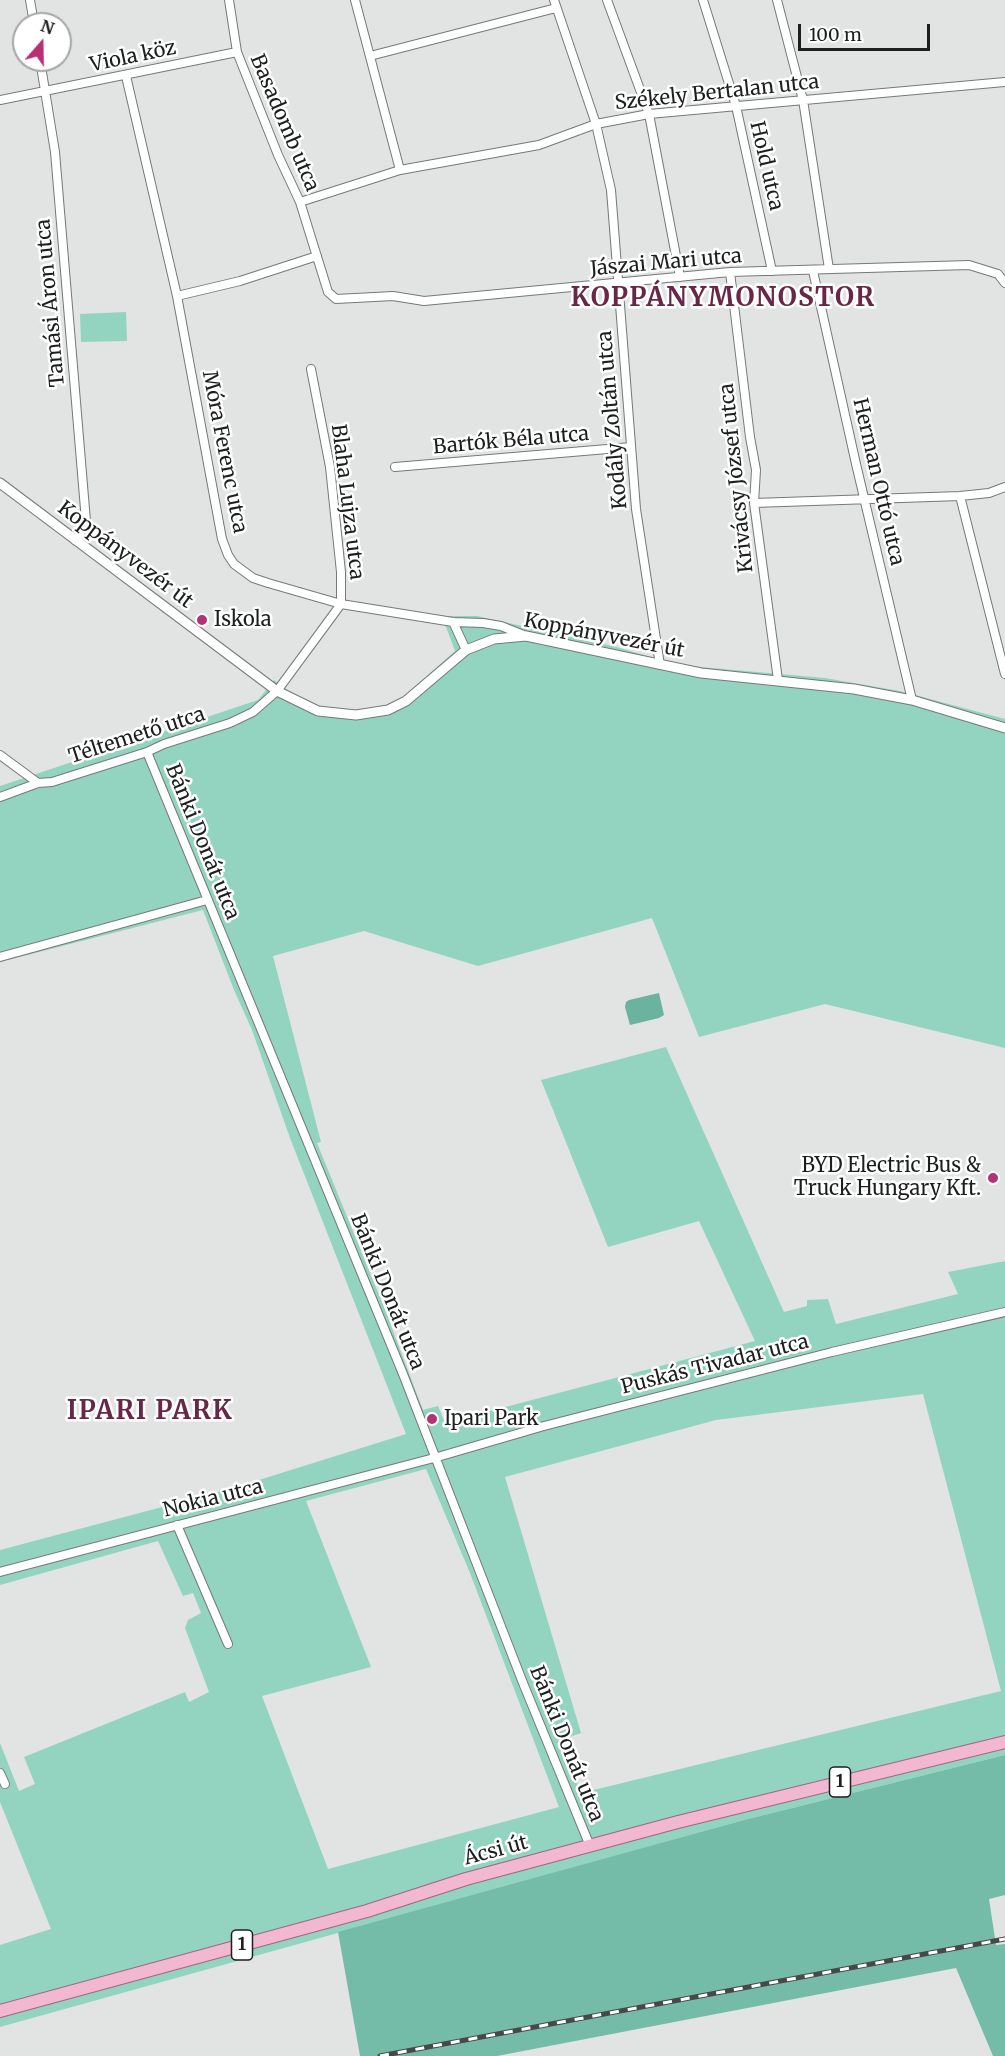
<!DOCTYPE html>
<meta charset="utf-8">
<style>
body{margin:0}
#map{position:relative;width:1005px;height:2056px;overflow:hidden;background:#e1e4e3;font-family:Merriweather,serif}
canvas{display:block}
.north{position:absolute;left:12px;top:12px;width:60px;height:60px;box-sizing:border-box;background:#fff;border:2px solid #a5a5a5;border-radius:50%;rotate:20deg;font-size:16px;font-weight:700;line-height:24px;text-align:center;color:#1d1f1e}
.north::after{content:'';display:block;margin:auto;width:21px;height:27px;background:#b53075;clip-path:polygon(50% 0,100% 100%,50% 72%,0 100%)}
.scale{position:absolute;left:798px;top:24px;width:132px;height:27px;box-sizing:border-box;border:3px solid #1d1f1e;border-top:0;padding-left:8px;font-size:18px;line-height:21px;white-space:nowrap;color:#1d1f1e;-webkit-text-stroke:4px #fff;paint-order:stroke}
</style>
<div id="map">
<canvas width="1005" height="2056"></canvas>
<div class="north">N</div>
<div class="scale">100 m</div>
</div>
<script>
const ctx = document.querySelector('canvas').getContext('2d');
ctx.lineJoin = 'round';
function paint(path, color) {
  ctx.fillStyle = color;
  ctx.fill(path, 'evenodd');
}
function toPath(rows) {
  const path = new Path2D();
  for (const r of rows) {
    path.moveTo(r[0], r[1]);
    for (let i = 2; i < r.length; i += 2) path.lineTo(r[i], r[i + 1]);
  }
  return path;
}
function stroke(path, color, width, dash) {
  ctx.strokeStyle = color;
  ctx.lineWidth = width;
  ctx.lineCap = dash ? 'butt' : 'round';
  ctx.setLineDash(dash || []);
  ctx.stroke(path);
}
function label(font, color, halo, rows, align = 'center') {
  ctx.font = font + ' Merriweather,serif';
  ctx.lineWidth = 5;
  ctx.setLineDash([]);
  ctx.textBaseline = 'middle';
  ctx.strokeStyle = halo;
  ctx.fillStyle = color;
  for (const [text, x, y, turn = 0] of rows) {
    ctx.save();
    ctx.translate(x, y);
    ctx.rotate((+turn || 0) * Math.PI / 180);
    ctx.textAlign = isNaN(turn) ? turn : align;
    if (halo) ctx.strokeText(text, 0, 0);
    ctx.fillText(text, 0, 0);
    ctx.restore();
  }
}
paint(toPath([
 [126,312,127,341,81,342,80,314],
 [442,616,477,616,613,646,678,665,825,678,900,691,1005,719,1005,1048,825,1004,699,1037,652,918,478,966,364,931,273,956,321,1142,317,1143,384,1307,423,1410,438,1406,445,1423,755,1341,699,1221,608,1247,541,1080,666,1047,784,1312,807,1306,807,1300,828,1299,836,1324,958,1294,948,1272,1005,1261,1005,1755,744,1820,0,2027,0,1945,51,1929,0,1802,0,1743,19,1791,35,1784,24,1757,185,1692,189,1702,209,1692,185,1628,188,1620,201,1613,193,1593,183,1596,158,1541,0,1585,0,1550,230,1489,406,1434,290,1138,252,1030,234,990,203,910,0,962,0,786,258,700,274,680,303,701,329,709,360,711,385,706,403,697,455,651],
 [923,1394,1001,1691,581,1793,561,1740,581,1733,505,1477,716,1420],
 [426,1469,470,1573,559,1807,328,1869,262,1696,371,1667,306,1501]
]), '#93d4c1');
paint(toPath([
 [1005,1755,1005,1895,989,1899,996,1945,1005,1944,1005,2056,993,2056,956,1968,497,2056,360,2056,338,1932,744,1820]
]), '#74bca8');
paint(toPath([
 [659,993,664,1015,659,1018,630,1025,625,1007,626,1002,629,1000]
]), '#6bb39f');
const minor = toPath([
 [30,0,34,24],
 [229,0,237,52,278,155,300,202,328,292,336,299,393,296,424,301,730,272,969,265,998,274,1005,283],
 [355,0,400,170],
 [554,0,596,124,611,190,636,509,660,665],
 [607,0,649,114,680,277],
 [703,0,736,106,772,271],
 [777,0,803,100,829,269],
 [370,56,556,8],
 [40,60,55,152,86,521,76,541],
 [126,76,177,296,222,539,228,555,234,564,253,578,268,583,341,604,453,622,483,623,501,626,526,636],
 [0,100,237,52],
 [300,202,400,170,539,145,596,124,649,114,1005,82],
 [813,271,856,464,912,700],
 [730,272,750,437,756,470,754,503,778,680],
 [177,296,240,281,317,256],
 [395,467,631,447],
 [960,496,1005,674],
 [754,503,960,496,989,493,1005,487],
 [453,622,466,650],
 [147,752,403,1374,523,1683,590,1846],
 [0,755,38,783],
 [0,797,38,783,52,782,147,752,164,744,230,723,253,712,277,691,333,615,341,604,341,572,330,467,311,369],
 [0,957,207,900],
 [177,1525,228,1644],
 [0,1572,434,1458,544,1426,832,1352,1005,1312],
 [0,1773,5,1784]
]);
const tertiary = toPath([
 [0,483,277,691,318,711,356,715,388,710,406,701,466,650,494,639,526,636,701,673,854,689,912,700,1005,728]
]);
const primary = toPath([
 [0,2011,367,1911,466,1879,678,1822,1005,1742]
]);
stroke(minor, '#757978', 10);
stroke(tertiary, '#757978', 11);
stroke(primary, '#a2647f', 14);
stroke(minor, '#fff', 8);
stroke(tertiary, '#fff', 9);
stroke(primary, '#f2b8d1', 12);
const rail = toPath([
 [380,2056,1005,1939]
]);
stroke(rail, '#474948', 5);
stroke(rail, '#fff', 3, [9]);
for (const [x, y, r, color] of [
 [202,620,6,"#b53075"],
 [993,1178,6,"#b53075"],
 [432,1419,6,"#b53075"]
]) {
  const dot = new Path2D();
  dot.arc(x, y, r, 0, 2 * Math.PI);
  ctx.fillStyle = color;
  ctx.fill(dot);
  stroke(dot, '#fff', 2);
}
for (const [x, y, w] of [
 [840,1782,21],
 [242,1945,21]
]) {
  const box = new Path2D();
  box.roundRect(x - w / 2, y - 15, w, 30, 4.5);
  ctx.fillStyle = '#fff';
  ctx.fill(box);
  stroke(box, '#1d1f1e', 1.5);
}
label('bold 18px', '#1d1f1e', null, [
 ["1",840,1782],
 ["1",242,1945]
]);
label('20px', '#1d1f1e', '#fff', [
 ["Viola köz",133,57,-12],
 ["Székely Bertalan utca",717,93,-6],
 ["Basadomb utca",284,123,67],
 ["Hold utca",766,166,77],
 ["Jászai Mari utca",666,263,-5],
 ["Tamási Áron utca",51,303,-95],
 ["Kodály Zoltán utca",613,420,-95],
 ["Bartók Béla utca",511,441,-5],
 ["Móra Ferenc utca",224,452,79],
 ["Krivácsy József utca",737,478,-96],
 ["Herman Ottó utca",878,482,77],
 ["Blaha Lujza utca",347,502,83],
 ["Koppányvezér út",125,555,37],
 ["Koppányvezér út",604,636,11],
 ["Téltemető utca",137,736,-18],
 ["Bánki Donát utca",202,842,68],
 ["Bánki Donát utca",387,1292,68],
 ["Puskás Tivadar utca",715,1365,-14],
 ["Nokia utca",213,1499,-14],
 ["Bánki Donát utca",566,1744,68],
 ["Ácsi út",496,1851,-15]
]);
label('20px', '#1d1f1e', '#fff', [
 ["Iskola",214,620],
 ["BYD Electric Bus &",981,1166,"right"],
 ["Truck Hungary Kft.",981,1189,"right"],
 ["Ipari Park",444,1419]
], 'left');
ctx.letterSpacing = '1.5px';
label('bold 26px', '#682746', '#fff', [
 ["KOPPÁNYMONOSTOR",723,299],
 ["IPARI PARK",150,1412]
]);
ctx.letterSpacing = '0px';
</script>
